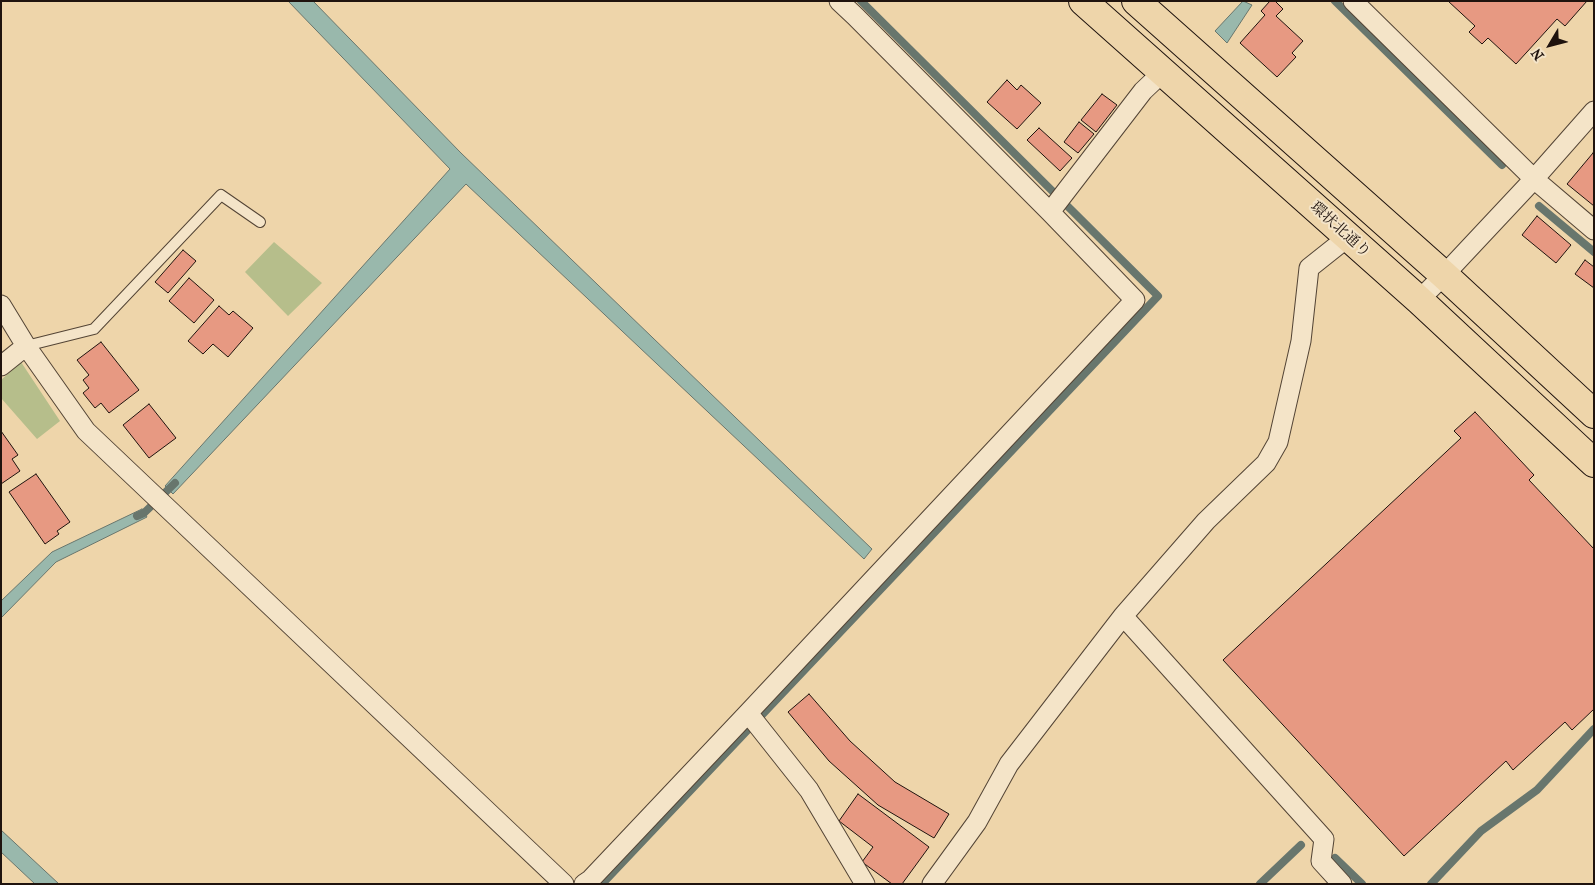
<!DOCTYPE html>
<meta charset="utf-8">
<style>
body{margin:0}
#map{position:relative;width:1595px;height:885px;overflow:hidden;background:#eed5aa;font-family:"IM FELL French Canon",serif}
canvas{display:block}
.frame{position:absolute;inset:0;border:2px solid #1f130e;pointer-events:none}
.north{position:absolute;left:1525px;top:20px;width:50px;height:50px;-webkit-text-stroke:4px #f4e4c8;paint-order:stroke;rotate:233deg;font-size:14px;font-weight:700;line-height:20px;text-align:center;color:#1f130e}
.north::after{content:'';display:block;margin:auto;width:18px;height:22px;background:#1f130e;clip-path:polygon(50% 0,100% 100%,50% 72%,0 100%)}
</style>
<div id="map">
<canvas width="1595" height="885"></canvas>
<div class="frame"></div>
<div class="north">N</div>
</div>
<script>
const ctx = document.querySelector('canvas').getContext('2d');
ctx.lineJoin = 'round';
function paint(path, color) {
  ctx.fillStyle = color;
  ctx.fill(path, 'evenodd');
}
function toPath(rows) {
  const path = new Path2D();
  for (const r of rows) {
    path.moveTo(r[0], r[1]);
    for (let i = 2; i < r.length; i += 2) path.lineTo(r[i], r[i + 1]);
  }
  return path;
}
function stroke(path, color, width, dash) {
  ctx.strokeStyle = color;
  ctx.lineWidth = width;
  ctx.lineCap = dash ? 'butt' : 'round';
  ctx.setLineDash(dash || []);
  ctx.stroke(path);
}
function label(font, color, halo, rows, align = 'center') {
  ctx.font = font + ' "IM FELL French Canon","Noto Serif JP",serif';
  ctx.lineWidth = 4;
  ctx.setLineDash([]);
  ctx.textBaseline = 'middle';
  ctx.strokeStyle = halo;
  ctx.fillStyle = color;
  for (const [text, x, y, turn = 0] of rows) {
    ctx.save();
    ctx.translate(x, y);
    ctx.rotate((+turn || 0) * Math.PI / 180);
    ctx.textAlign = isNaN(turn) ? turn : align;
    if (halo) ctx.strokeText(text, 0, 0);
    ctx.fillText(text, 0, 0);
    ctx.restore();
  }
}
paint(toPath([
 [274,242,322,283,288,316,245,272],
 [21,362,60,421,37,439,1,398,1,380]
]), '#b6be8b');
const water = toPath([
 [288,1,313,1,461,153,872,549,864,559,466,184,173,494,165,486,450,169,288,1],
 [1243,1,1252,5,1227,43,1215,31,1243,1],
 [142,509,147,517,56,562,1,618,1,601,52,552,142,509],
 [1,830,59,884,35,884,1,852,1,830]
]);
paint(water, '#99b8ac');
stroke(water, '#68766d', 1);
stroke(toPath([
 [1335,1,1502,165],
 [1539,206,1594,252],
 [137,516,144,513,175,483],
 [1335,858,1362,884],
 [602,884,1158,296,861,1],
 [1260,884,1301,845],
 [1431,884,1481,831,1537,790,1594,729]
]), '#68766d', 8);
const building = toPath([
 [1270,1,1275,1,1283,9,1276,16,1303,41,1292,53,1296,57,1277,77,1240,43,1265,15,1261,11,1270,1],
 [1448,1,1587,1,1565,26,1557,19,1516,64,1488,38,1482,44,1469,32,1475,26,1448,1],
 [1007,80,1017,90,1021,85,1041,103,1017,129,987,102,1007,80],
 [1102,94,1117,105,1096,132,1081,120,1102,94],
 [1079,122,1094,134,1078,153,1064,142,1079,122],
 [1039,128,1072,158,1060,171,1027,140,1039,128],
 [1593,153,1594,154,1594,206,1567,184,1593,153],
 [1537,216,1571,245,1556,263,1522,235,1537,216],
 [183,250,196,261,168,293,155,282,183,250],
 [1585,260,1594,267,1594,288,1575,274,1585,260],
 [189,278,214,300,194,323,169,301,189,278],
 [219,306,229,315,233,311,253,328,228,357,213,344,203,354,188,341,219,306],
 [101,342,139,390,109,413,101,403,95,408,83,393,89,388,83,380,89,375,77,360,101,342],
 [149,404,176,438,149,458,123,425,149,404],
 [1475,412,1534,475,1529,480,1594,549,1594,709,1572,730,1565,722,1513,770,1506,761,1404,856,1223,660,1461,438,1454,431,1475,412],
 [1,431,18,455,12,459,20,471,1,484,1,431],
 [36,474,70,522,57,531,59,534,45,544,9,492,36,474],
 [809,694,850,741,895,782,949,814,934,838,878,805,829,761,788,712,809,694],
 [858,794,929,847,902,884,892,884,862,862,873,847,839,821,858,794]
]);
paint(building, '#e79982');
stroke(building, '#1f130e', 1);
const lane = toPath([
 [26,346,94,329,221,195,260,222]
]);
const street = toPath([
 [1353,1,1534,179,1594,230],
 [1050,212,1143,91,1163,72],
 [1419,300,1444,275,1534,179,1594,111],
 [1,305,26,346,86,431,564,884],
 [1,366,26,346],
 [1123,616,1324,839,1321,861,1342,884],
 [748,713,809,790,865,884],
 [584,884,590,880,748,713,1135,300,1050,212,855,16,839,1],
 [932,884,977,822,1009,764,1123,616,1206,521,1266,463,1278,442,1301,341,1309,268,1348,237]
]);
const highway = toPath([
 [1083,1,1419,300,1594,463],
 [1136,1,1444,275,1594,414]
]);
stroke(lane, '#534435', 12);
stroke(street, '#534435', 21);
stroke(highway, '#1f130e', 30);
stroke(lane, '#f4e4c8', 10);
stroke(street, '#f4e4c8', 19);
stroke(highway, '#eed5aa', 28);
label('15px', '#1f130e', '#f4e4c8', [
 ["環状北通り",1340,230,42]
]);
</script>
